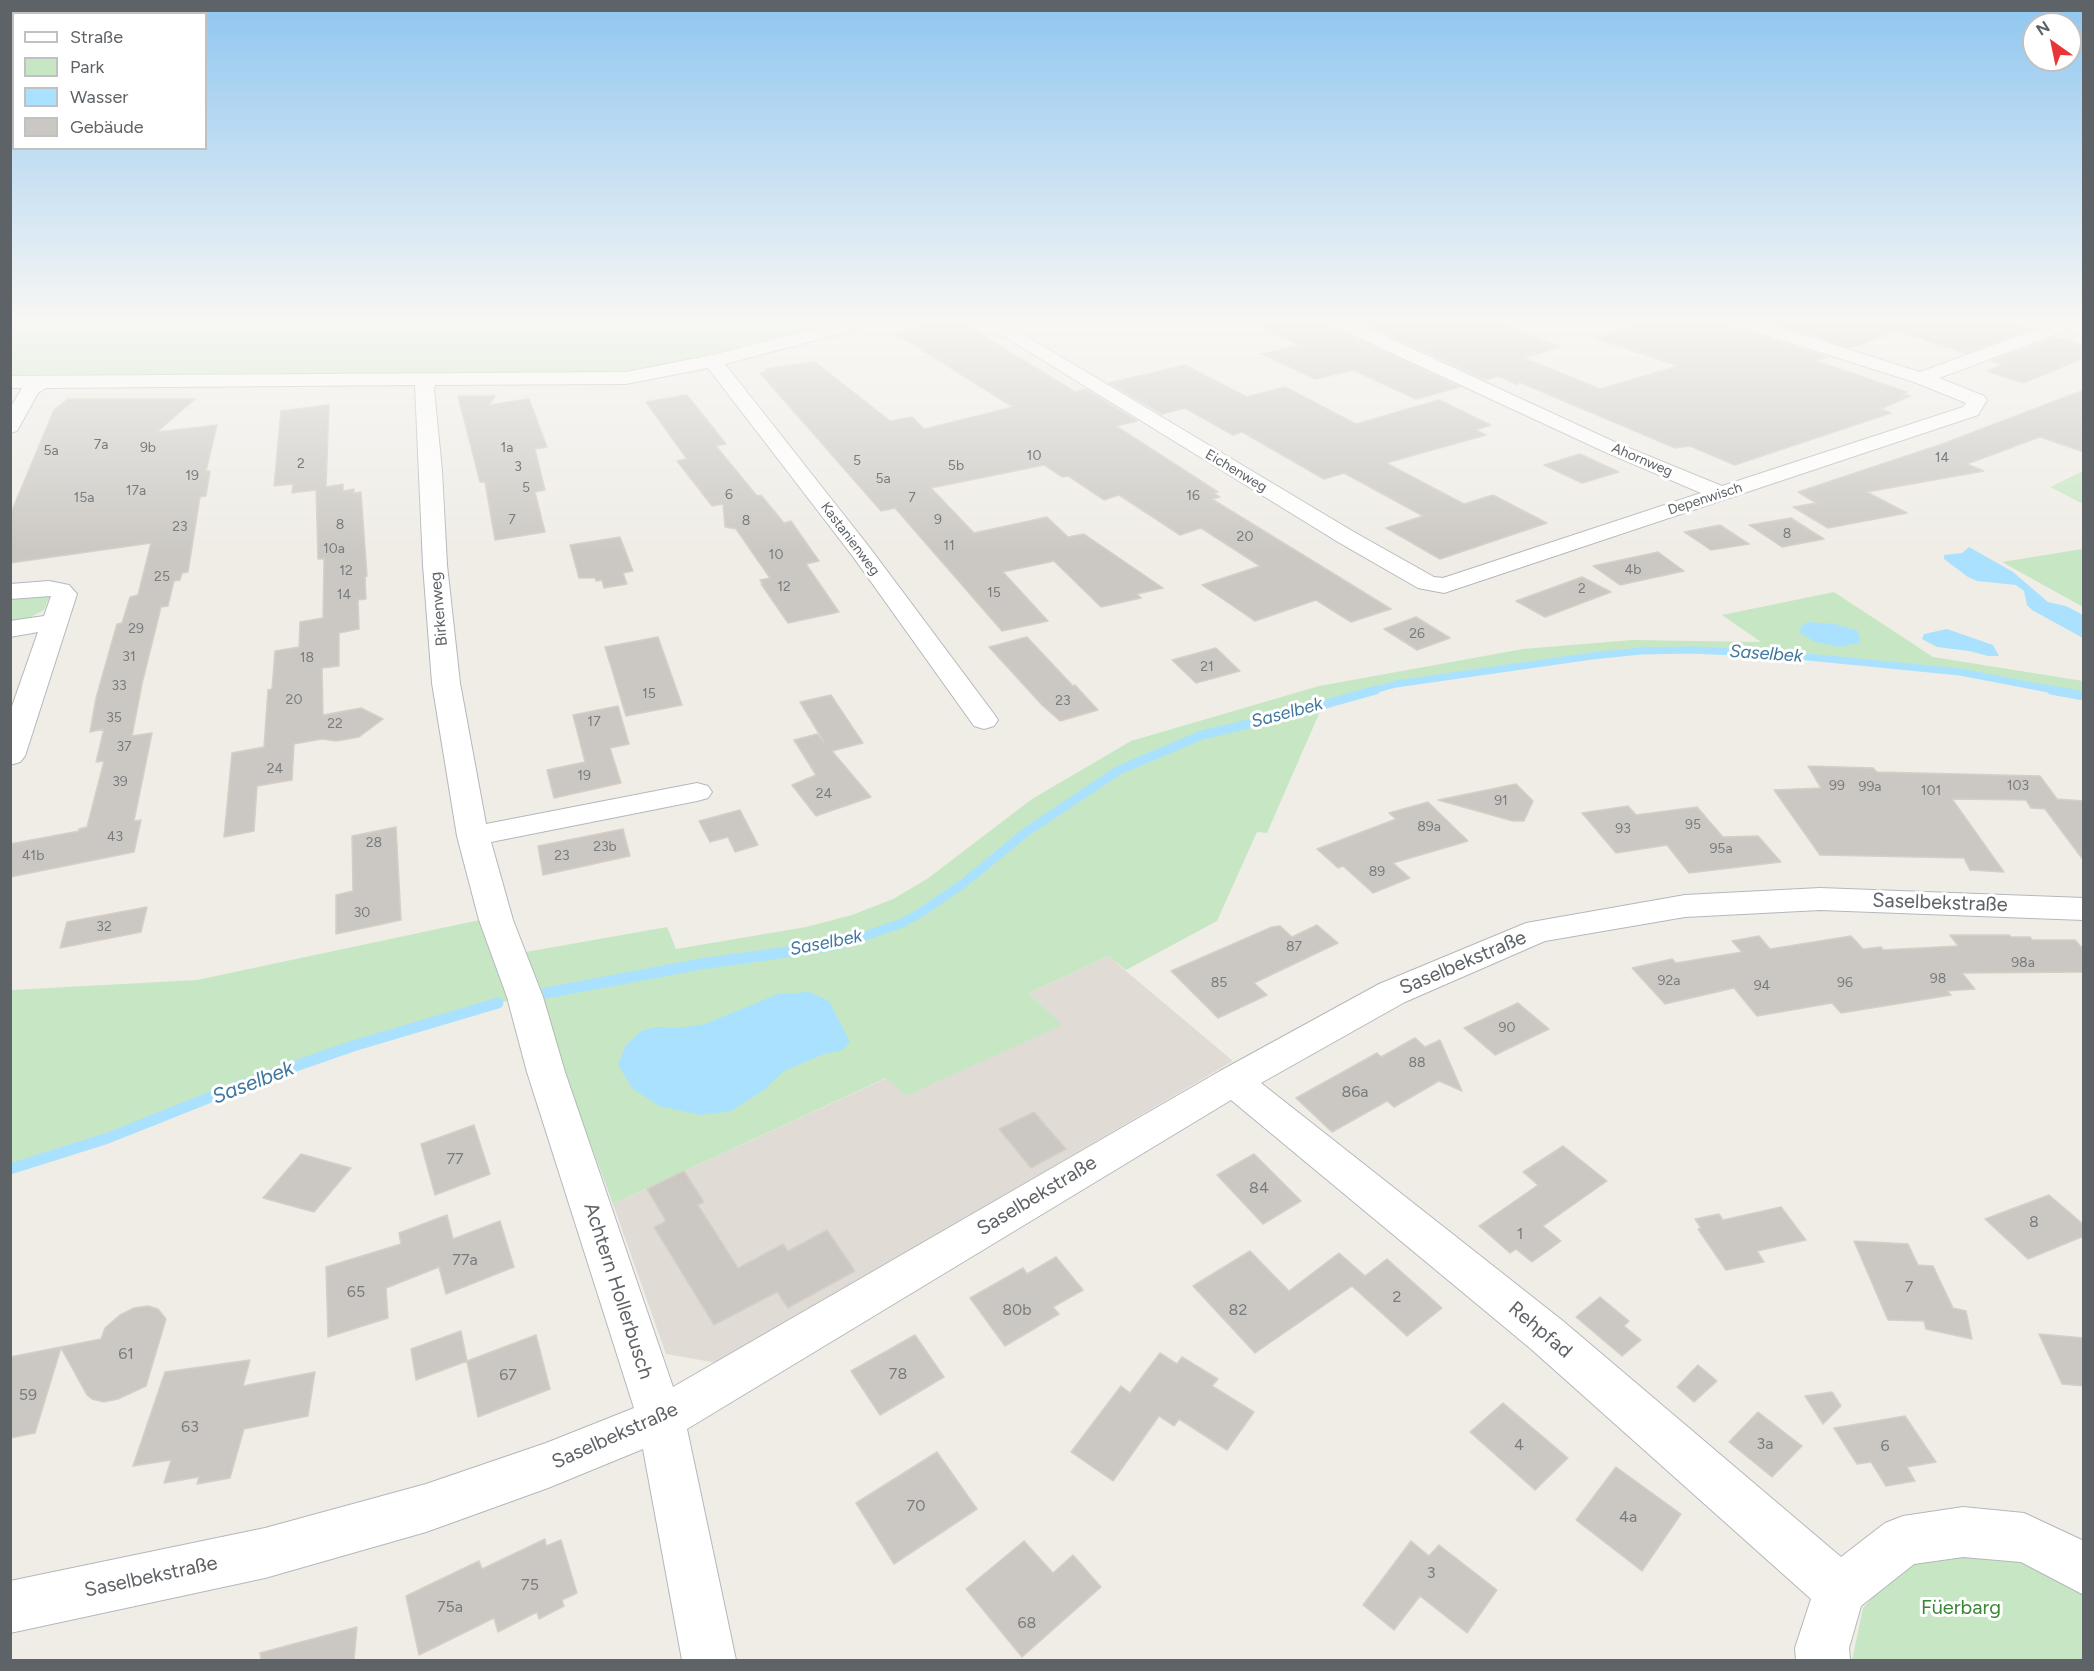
<!DOCTYPE html>
<meta charset="utf-8">
<style>
body{margin:0}
#map{position:relative;width:2094px;height:1671px;overflow:hidden;background:#f0ede7;font-family:Figtree,sans-serif}
canvas{display:block}
.frame{position:absolute;inset:0;border:12px solid #5e6367;pointer-events:none}
.legend{position:absolute;left:12px;top:12px;width:195px;height:138px;box-sizing:border-box;background:#fff;border:2px solid #bfc1c2;margin:0;padding:8px 10px;list-style:none;font-size:18px;color:#5e6367}
.legend li{display:flex;align-items:center;gap:12px;height:30px}
.legend b{width:30px;border:2px solid #bfc1c2}
.north{position:absolute;left:2022px;top:12px;width:60px;height:60px;box-sizing:border-box;background:#fff;border:2px solid #bfc1c2;border-radius:50%;rotate:327deg;font-size:16px;font-weight:700;line-height:24px;text-align:center;color:#5e6367}
.north::after{content:'';display:block;margin:auto;width:21px;height:27px;background:#e83537;clip-path:polygon(50% 0,100% 100%,50% 72%,0 100%)}
</style>
<div id="map">
<canvas width="2094" height="1671"></canvas>
<div class="frame"></div>
<ul class="legend">
<li><b style="height:8px;background:#fff"></b>Straße</li>
<li><b style="height:16px;background:#c7e7c4"></b>Park</li>
<li><b style="height:16px;background:#a9e1fe"></b>Wasser</li>
<li><b style="height:16px;background:#cbc8c3"></b>Gebäude</li>
</ul>
<div class="north">N</div>
</div>
<script>
const ctx = document.querySelector('canvas').getContext('2d');
ctx.lineJoin = 'round';
function paint(path, color) {
  ctx.fillStyle = color;
  ctx.fill(path, 'evenodd');
}
function toPath(rows) {
  const path = new Path2D();
  for (const r of rows) {
    path.moveTo(r[0], r[1]);
    for (let i = 2; i < r.length; i += 2) path.lineTo(r[i], r[i + 1]);
  }
  return path;
}
function stroke(path, color, width, dash) {
  ctx.strokeStyle = color;
  ctx.lineWidth = width;
  ctx.lineCap = dash ? 'butt' : 'round';
  ctx.setLineDash(dash || []);
  ctx.stroke(path);
}
function label(font, color, halo, rows, align = 'center') {
  ctx.font = font + ' Figtree,sans-serif';
  ctx.lineWidth = 6;
  ctx.setLineDash([]);
  ctx.textBaseline = 'middle';
  ctx.strokeStyle = halo;
  ctx.fillStyle = color;
  for (const [text, x, y, turn = 0] of rows) {
    ctx.save();
    ctx.translate(x, y);
    ctx.rotate((+turn || 0) * Math.PI / 180);
    ctx.textAlign = isNaN(turn) ? turn : align;
    if (halo) ctx.strokeText(text, 0, 0);
    ctx.fillText(text, 0, 0);
    ctx.restore();
  }
}
paint(toPath([
 [1108,956,1233,1061,717,1363,666,1354,613,1204,887,1078,1061,1025,1029,993]
]), '#e0dcd5');
paint(toPath([
 [10,319,849,319,666,365,617,373,11,375],
 [2083,471,2083,504,2050,487],
 [2083,549,2083,607,2002,562,2082,549],
 [42,592,50,596,44,610,27,619,11,622,10,596],
 [1834,592,1933,657,2083,681,2083,696,1960,672,1777,654,1656,651,1592,656,1396,684,1322,707,1267,833,1257,832,1217,921,1126,970,1108,956,1029,993,1062,1025,906,1096,886,1078,613,1204,535,995,498,1003,353,1046,241,1085,108,1138,11,1169,11,990,197,980,489,918,500,960,526,952,667,927,676,949,806,927,852,915,893,899,927,879,1032,799,1131,741,1319,686,1523,649,1632,640,1761,642,1722,615],
 [1961,1554,2025,1560,2083,1588,2083,1660,1852,1660,1863,1608,1887,1581,1920,1560]
]), '#c7e7c4');
paint(toPath([
 [1969,547,2013,572,2048,602,2066,606,2083,615,2083,638,2032,610,2027,605,2024,591,2016,585,1977,581,1968,577,1944,559,1944,555,1962,553],
 [1808,622,1834,624,1857,630,1860,638,1859,643,1840,647,1815,642,1799,632,1801,626],
 [1947,629,1993,645,1999,656,1988,656,1969,651,1937,647,1922,639,1924,634],
 [809,992,829,1001,850,1042,843,1050,824,1054,784,1071,764,1090,731,1111,701,1115,659,1106,632,1088,618,1065,626,1045,641,1031,657,1027,679,1028,705,1024,778,994]
]), '#a9e1fe');
stroke(toPath([
 [1371,691,1396,684,1592,656,1641,651,1692,650,1777,654,1960,672,2059,691]
]), '#a9e1fe', 7);
stroke(toPath([
 [2051,690,2084,696],
 [813,949,839,945,902,923,920,913,964,883,1026,832,1119,770,1202,735,1286,715,1376,690]
]), '#a9e1fe', 9);
stroke(toPath([
 [546,993,701,964,823,947],
 [10,1169,108,1138,241,1085,353,1046,498,1003]
]), '#a9e1fe', 11);
const building = toPath([
 [912,319,956,319,1075,392,1085,389,1137,421,1116,426,1218,492,1214,493,1220,497,1212,499,1391,609,1351,622,1316,600,1255,621,1202,585,1260,566,1201,528,1180,535,1119,495,1104,500,1068,476,1062,477,1044,465,931,488,974,533,1047,517,1068,537,1084,534,1163,588,1137,594,1141,598,1101,607,1054,561,1003,572,1048,621,1002,631,895,508,881,511,760,373,768,372,765,369,815,362,890,421,912,417,924,429,1013,407,895,333,923,326,912,319],
 [1247,319,1322,319,1326,325,1460,387,1416,399,1353,370,1315,379,1262,354,1300,345,1247,319],
 [1354,319,1494,319,1561,347,1524,358,1600,389,1678,366,1595,338,1652,319,1723,319,1727,325,1827,357,1816,361,1907,392,1903,394,1910,396,1881,409,1891,413,1735,465,1690,446,1675,448,1519,382,1518,385,1498,376,1486,380,1354,319],
 [1761,319,1999,319,2031,329,1966,353,1896,331,1851,348,1761,319],
 [2056,337,2084,345,2084,358,2023,383,1987,371,2004,364,1992,361,2056,337],
 [1185,365,1247,397,1285,387,1356,424,1439,400,1491,425,1476,430,1486,435,1386,463,1464,504,1493,495,1547,523,1440,559,1386,528,1423,516,1344,473,1324,479,1242,432,1233,435,1185,408,1162,414,1109,383,1185,365],
 [2084,390,2084,452,2040,437,1967,464,1984,471,1867,492,1907,513,1828,528,1793,507,1816,503,1798,492,1942,444,2084,390],
 [687,395,726,444,716,446,757,496,761,495,784,523,791,521,819,561,806,564,839,612,788,623,761,584,763,584,760,580,770,578,736,529,725,527,723,504,712,506,677,461,687,459,646,402,687,395],
 [458,396,495,396,489,405,529,399,547,447,535,449,545,490,535,492,545,532,495,540,485,482,480,482,458,396],
 [68,399,195,399,157,432,217,425,206,471,210,471,206,496,200,497,188,572,182,573,180,580,174,581,168,606,161,607,142,684,132,736,152,733,134,821,141,820,134,852,10,877,10,844,79,831,79,829,87,827,104,761,96,762,104,729,90,732,96,698,117,624,122,623,130,597,138,595,151,543,10,563,10,515,54,410,68,399],
 [329,405,326,487,343,484,343,491,354,489,354,493,361,492,367,576,365,577,366,599,358,600,359,629,339,633,339,666,322,668,323,715,361,708,383,719,359,737,336,741,322,739,294,744,292,780,257,786,254,831,224,837,232,753,264,747,268,690,272,689,275,651,299,647,300,622,323,618,324,559,318,559,316,490,292,493,293,484,274,486,281,411,329,405],
 [1580,454,1619,472,1582,483,1544,465,1580,454],
 [1791,518,1824,539,1782,547,1749,525,1791,518],
 [1720,525,1749,544,1711,550,1684,532,1720,525],
 [620,537,633,571,623,573,627,584,604,588,602,580,596,581,595,578,579,578,570,545,620,537],
 [1658,552,1684,571,1620,585,1593,566,1658,552],
 [1582,577,1611,592,1545,617,1516,601,1582,577],
 [1416,617,1450,638,1417,650,1384,629,1416,617],
 [658,637,682,705,626,716,605,647,658,637],
 [1027,637,1073,686,1075,685,1098,710,1060,721,1042,705,989,647,1027,637],
 [1216,648,1240,671,1196,683,1172,660,1216,648],
 [831,695,863,743,832,751,871,797,816,816,792,785,816,775,794,740,817,734,824,742,800,702,831,695],
 [618,706,629,744,610,748,621,783,554,798,547,770,585,762,573,715,618,706],
 [1808,766,1873,768,1877,772,2040,776,2057,799,2084,801,2084,861,2045,809,2031,808,2026,800,1952,799,2004,872,1970,870,1964,858,1820,855,1774,790,1821,788,1808,766],
 [1516,784,1533,801,1524,821,1513,821,1438,800,1516,784],
 [1428,802,1468,841,1393,863,1410,878,1373,893,1343,866,1338,868,1317,849,1396,819,1389,813,1428,802],
 [1628,806,1636,815,1697,807,1723,837,1758,836,1781,862,1689,873,1667,845,1616,853,1582,813,1628,806],
 [740,810,758,845,735,852,728,837,710,842,699,821,740,810],
 [396,827,401,920,336,934,336,895,353,891,352,836,396,827],
 [623,829,630,856,543,875,538,846,623,829],
 [147,907,141,932,60,948,67,922,147,907],
 [1317,925,1338,943,1254,983,1267,995,1218,1018,1171,971,1272,927,1280,926,1292,937,1317,925],
 [1950,935,2009,935,2011,937,2030,937,2032,940,2075,940,2084,950,2084,972,1962,973,1975,989,1947,991,1951,995,1841,1013,1832,1003,1757,1016,1734,988,1665,1004,1632,968,1672,959,1676,963,1742,952,1732,941,1759,936,1770,949,1851,936,1863,949,1881,947,1883,950,1958,946,1950,935],
 [1518,1003,1549,1029,1495,1055,1464,1028,1518,1003],
 [1415,1038,1425,1047,1440,1040,1462,1091,1439,1081,1394,1107,1387,1101,1332,1132,1296,1098,1377,1053,1381,1057,1415,1038],
 [1034,1112,1066,1149,1031,1168,999,1129,1034,1112],
 [474,1125,490,1174,435,1195,421,1144,474,1125],
 [1563,1146,1607,1181,1543,1226,1561,1241,1532,1262,1516,1249,1510,1253,1479,1226,1538,1185,1523,1172,1563,1146],
 [301,1154,351,1168,314,1212,263,1198,301,1154],
 [1254,1154,1301,1201,1263,1224,1217,1175,1254,1154],
 [684,1171,704,1202,698,1205,738,1268,783,1244,788,1251,827,1230,855,1271,788,1308,777,1292,714,1325,654,1227,666,1221,647,1189,684,1171],
 [2049,1195,2084,1225,2084,1236,2028,1259,1985,1219,2049,1195],
 [1781,1207,1806,1240,1757,1251,1764,1262,1726,1270,1698,1229,1701,1228,1695,1219,1719,1214,1723,1220,1781,1207],
 [447,1215,453,1239,500,1221,514,1267,446,1294,439,1267,386,1288,388,1318,328,1337,326,1267,401,1244,399,1233,447,1215],
 [1854,1241,1908,1244,1918,1265,1933,1266,1953,1308,1966,1311,1972,1339,1926,1329,1924,1321,1888,1320,1854,1241],
 [1250,1251,1289,1291,1339,1253,1365,1276,1387,1259,1442,1308,1407,1336,1352,1286,1255,1353,1193,1286,1250,1251],
 [1056,1257,1083,1290,1053,1307,1059,1314,1005,1346,970,1298,1023,1268,1027,1274,1056,1257],
 [1600,1297,1629,1321,1624,1326,1641,1340,1622,1356,1576,1317,1600,1297],
 [148,1306,158,1309,166,1319,146,1386,118,1399,104,1402,92,1399,87,1395,61,1348,35,1433,10,1438,10,1357,101,1339,105,1328,120,1315,134,1308,148,1306],
 [461,1331,467,1361,416,1380,411,1349,461,1331],
 [2039,1334,2084,1338,2084,1386,2062,1384,2039,1334],
 [536,1335,550,1389,478,1417,467,1361,536,1335],
 [915,1335,944,1377,880,1415,851,1371,915,1335],
 [1160,1353,1177,1364,1182,1357,1218,1379,1212,1386,1254,1412,1227,1450,1179,1419,1174,1426,1159,1416,1113,1481,1071,1452,1121,1386,1130,1393,1160,1353],
 [250,1360,243,1386,315,1372,308,1416,244,1429,230,1478,197,1484,199,1477,164,1483,171,1460,133,1466,165,1372,250,1360],
 [1698,1365,1717,1381,1694,1402,1677,1387,1698,1365],
 [1832,1392,1841,1406,1823,1424,1805,1396,1832,1392],
 [1503,1403,1568,1458,1535,1490,1470,1432,1503,1403],
 [1758,1412,1802,1446,1772,1477,1729,1442,1758,1412],
 [1905,1416,1936,1462,1907,1467,1915,1481,1886,1486,1871,1462,1857,1464,1834,1428,1905,1416],
 [937,1452,977,1509,894,1564,856,1503,937,1452],
 [1616,1467,1681,1514,1642,1571,1576,1520,1616,1467],
 [545,1539,546,1546,561,1540,577,1593,562,1600,564,1606,539,1619,537,1612,498,1632,494,1618,419,1655,406,1596,479,1561,482,1569,545,1539],
 [1024,1541,1053,1573,1073,1555,1101,1587,1022,1657,966,1589,1024,1541],
 [1411,1541,1429,1556,1439,1545,1497,1590,1467,1633,1420,1596,1394,1630,1363,1605,1411,1541],
 [357,1627,354,1660,261,1660,260,1653,357,1627]
]);
paint(building, '#cbc8c3');
stroke(building, '#d5cfc5', 1.5);
const minor = toPath([
 [854,319,885,319,882,323,725,364,870,548,994,714,998,720,994,726,984,729,974,726,854,558,708,368,626,384,435,385,434,389,442,471,447,565,460,683,486,824,697,783,708,786,712,792,708,798,697,801,491,842,513,920,543,997,565,1072,673,1387,1220,1071,1379,984,1526,923,1685,895,1820,888,2084,898,2084,920,1820,910,1685,917,1545,941,1405,1002,1261,1083,1563,1321,1841,1557,1885,1523,1903,1516,1963,1507,2024,1513,2084,1541,2084,1595,2021,1562,1963,1557,1914,1564,1861,1606,1849,1648,1850,1660,1796,1660,1795,1648,1811,1599,1531,1349,1231,1100,687,1429,736,1660,682,1660,643,1449,548,1488,426,1532,265,1578,10,1633,10,1581,265,1528,426,1484,546,1443,634,1408,527,1072,507,997,479,920,457,836,432,683,423,565,415,385,46,388,38,393,17,431,10,433,10,408,22,388,10,388,10,376,626,372,712,355,854,319],
 [976,319,998,319,1354,532,1434,577,1443,578,1701,493,1605,452,1327,323,1324,319,1348,319,1619,444,1722,486,1963,407,1966,403,1914,382,1728,323,1725,319,1753,319,1920,372,2064,319,2084,319,2084,324,1939,378,1984,396,1987,400,1978,415,1444,593,1418,588,1338,542,976,319],
 [49,581,69,585,77,594,25,756,20,762,10,765,10,712,38,632,10,637,10,621,44,616,51,596,10,599,10,584,49,581]
]);
stroke(minor, '#b4b8bb', 2);
paint(minor, '#fff');
const sky = ctx.createLinearGradient(0, 0, 0, 553);
sky.addColorStop(0, '#8fc6f1');
sky.addColorStop(0.58, '#f8f7f4');
sky.addColorStop(1, '#f8f7f400');
ctx.fillStyle = sky;
ctx.fillRect(0, 0, 2094, 553);
label('14px', '#797c7e', null, [
 ["7a",101,445],
 ["9b",148,448],
 ["1a",507,448],
 ["5a",51,451],
 ["10",1034,456],
 ["14",1942,458],
 ["5",857,461],
 ["2",301,464],
 ["5b",956,466],
 ["3",518,467],
 ["19",192,476],
 ["5a",883,479],
 ["5",526,488],
 ["17a",136,491],
 ["6",729,495],
 ["16",1193,496],
 ["15a",84,498],
 ["7",912,498],
 ["7",512,520],
 ["9",938,520],
 ["8",746,521],
 ["8",340,525],
 ["23",180,527],
 ["8",1787,534],
 ["20",1245,537],
 ["11",949,546],
 ["10a",334,549],
 ["10",776,555],
 ["4b",1633,570],
 ["12",346,571],
 ["25",162,577],
 ["12",784,587],
 ["2",1582,589],
 ["15",994,593],
 ["14",344,595],
 ["29",136,629],
 ["26",1417,634],
 ["31",129,657],
 ["18",307,658],
 ["21",1207,667],
 ["33",119,686],
 ["15",649,694],
 ["20",294,700],
 ["23",1063,701],
 ["35",114,718],
 ["17",594,722],
 ["22",335,724],
 ["37",124,747],
 ["24",275,769],
 ["19",584,776],
 ["39",120,782],
 ["99",1837,786],
 ["103",2018,786],
 ["99a",1870,787],
 ["101",1931,791],
 ["24",824,794],
 ["91",1501,801],
 ["95",1693,825],
 ["89a",1429,827],
 ["93",1623,829],
 ["43",115,837],
 ["28",374,843],
 ["23b",605,847],
 ["95a",1721,849],
 ["41b",33,856],
 ["23",562,856],
 ["89",1377,872],
 ["30",362,913],
 ["32",104,927],
 ["87",1294,947],
 ["98a",2023,963],
 ["98",1938,979],
 ["92a",1669,981],
 ["85",1219,983],
 ["96",1845,983],
 ["94",1762,986],
 ["90",1507,1028],
 ["88",1417,1063]
]);
label('14px', '#5e6367', '#fff', [
 ["Ahornweg",1642,460,23],
 ["Eichenweg",1236,471,31],
 ["Depenwisch",1705,499,-18],
 ["Kastanienweg",850,539,53]
]);
label('16px', '#5e6367', '#fff', [
 ["Birkenweg",439,609,-95]
]);
label('16px', '#797c7e', null, [
 ["86a",1355,1092],
 ["77",455,1159],
 ["84",1259,1188],
 ["8",2034,1222],
 ["1",1520,1234],
 ["77a",465,1260],
 ["7",1909,1287],
 ["65",356,1292],
 ["2",1397,1297],
 ["80b",1017,1310],
 ["82",1238,1310],
 ["61",126,1354],
 ["78",898,1374],
 ["67",508,1375],
 ["59",28,1395],
 ["63",190,1427],
 ["3a",1765,1444],
 ["4",1519,1445],
 ["6",1885,1446],
 ["70",916,1506],
 ["4a",1628,1517],
 ["3",1431,1573],
 ["75",530,1585],
 ["75a",450,1607],
 ["68",1027,1623]
]);
label('italic 18px', '#3f77a0', '#fff', [
 ["Saselbek",1766,654,4],
 ["Saselbek",1287,713,-15],
 ["Saselbek",826,943,-11]
]);
label('20px', '#5e6367', '#fff', [
 ["Saselbekstraße",1940,903,2],
 ["Saselbekstraße",1463,963,-23],
 ["Saselbekstraße",1037,1196,-31],
 ["Achtern Hollerbusch",618,1291,72],
 ["Rehpfad",1540,1330,40],
 ["Saselbekstraße",615,1436,-24],
 ["Saselbekstraße",151,1577,-12]
]);
label('20px', '#3a8636', '#fff', [
 ["Füerbarg",1961,1608]
]);
label('italic 21px', '#3f77a0', '#fff', [
 ["Saselbek",253,1083,-21]
]);
</script>
